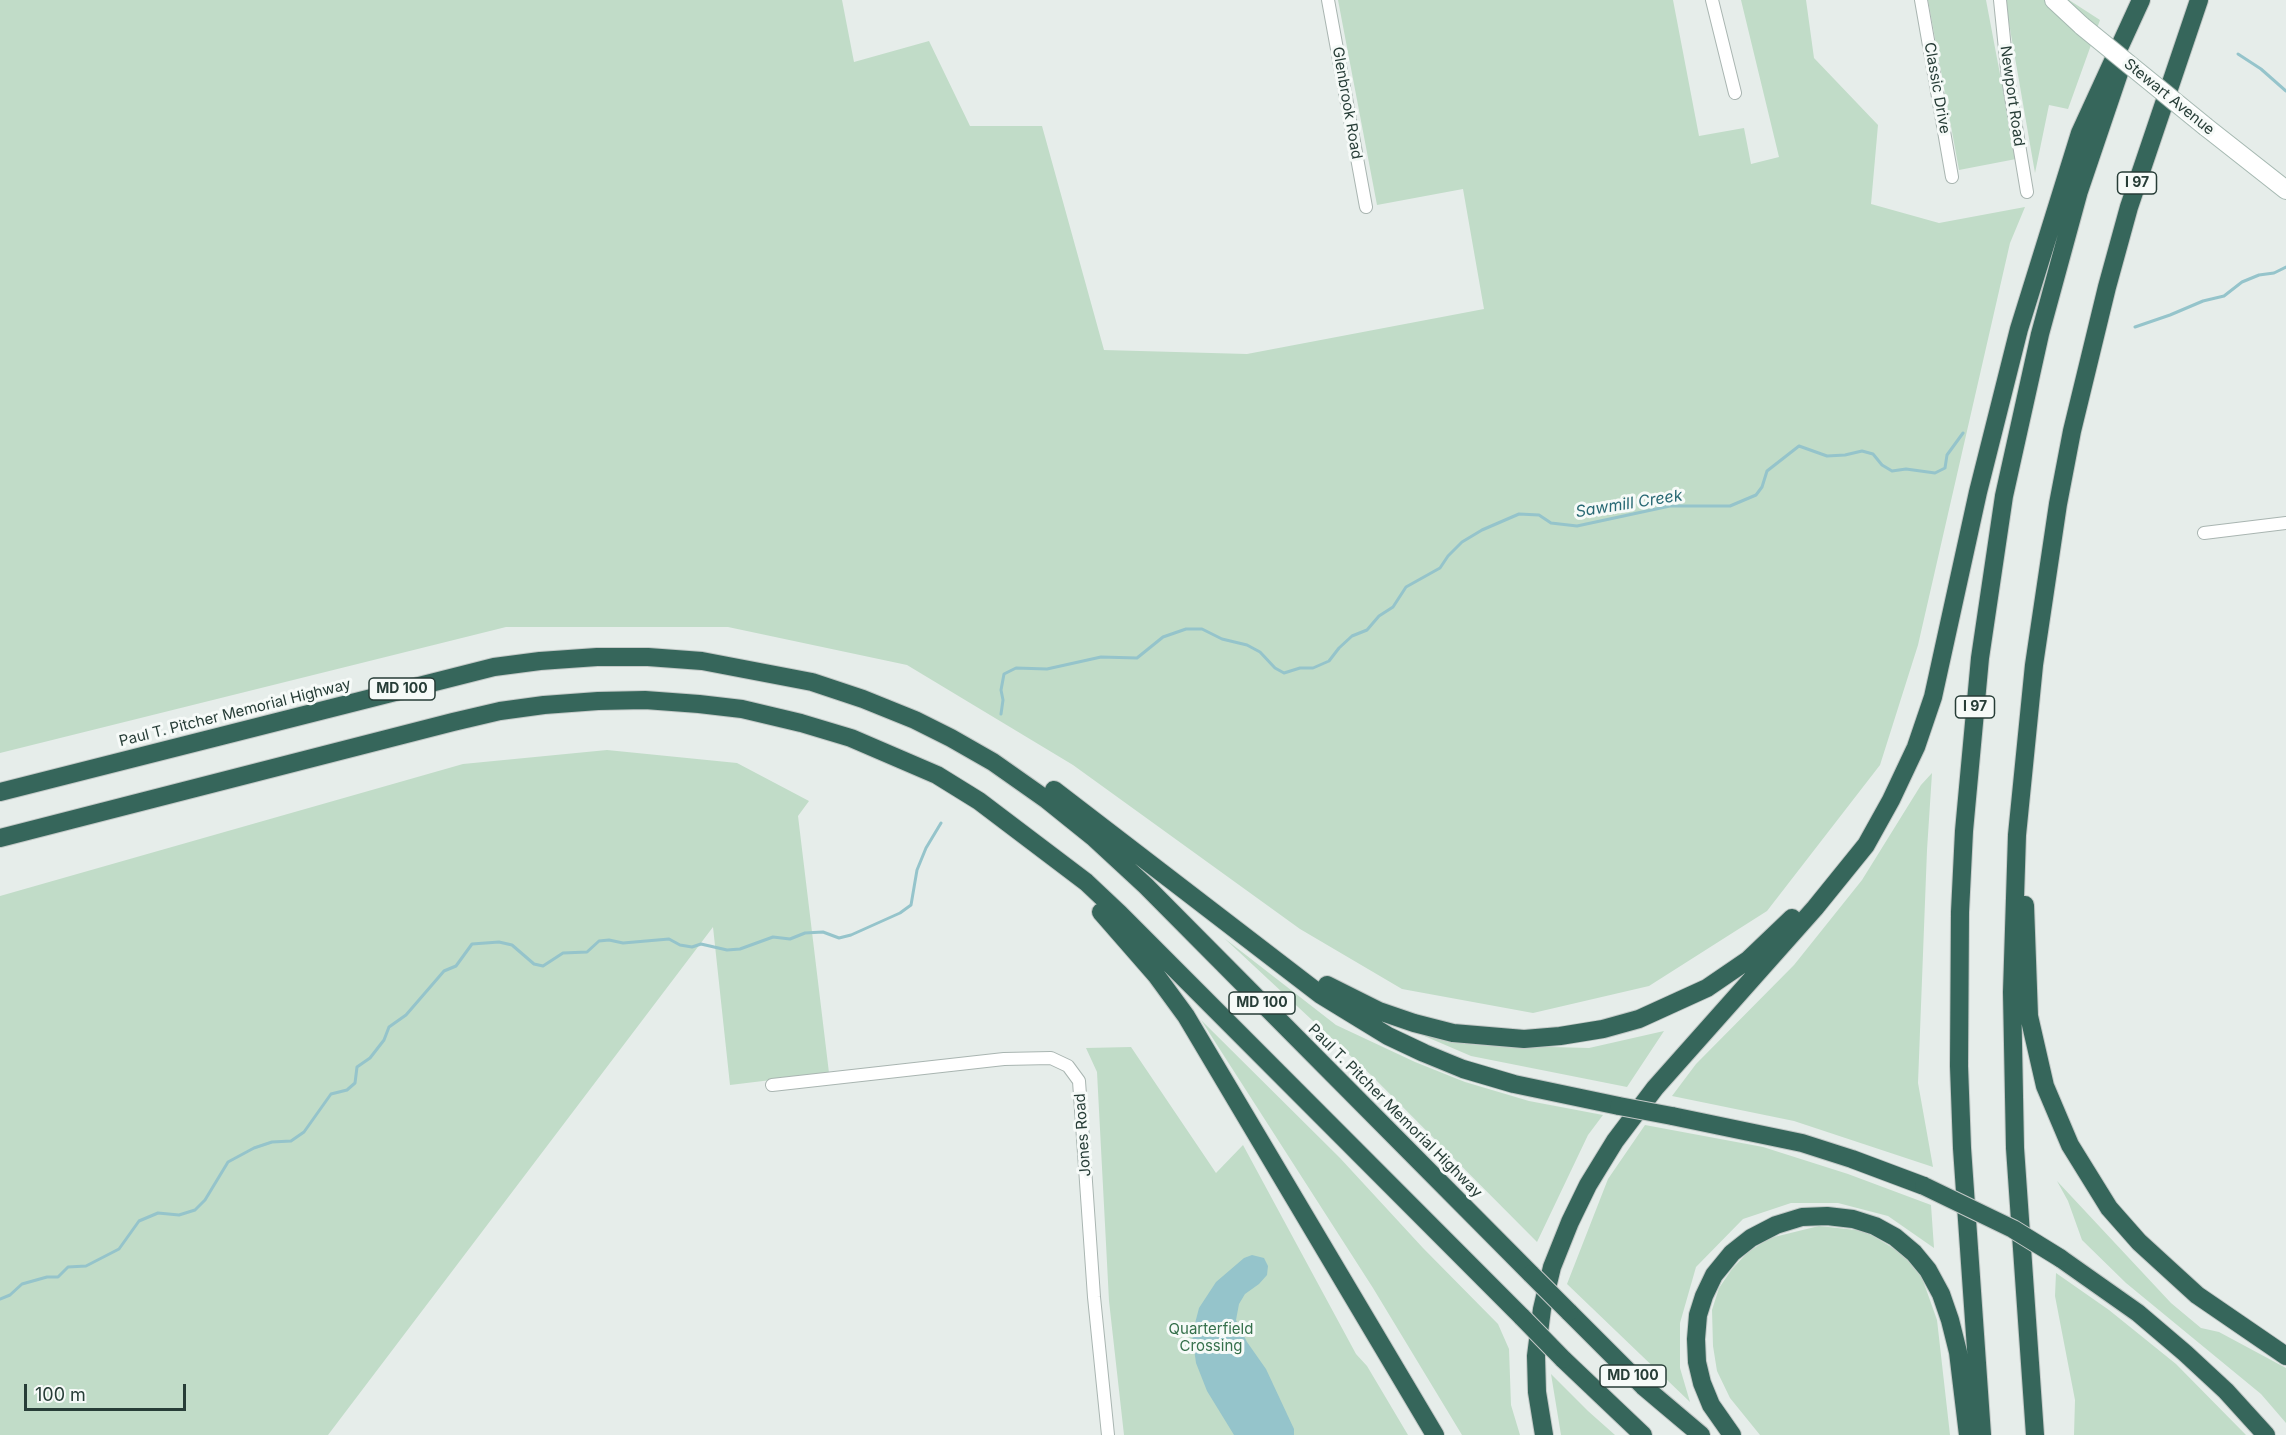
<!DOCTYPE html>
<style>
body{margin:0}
#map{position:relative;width:2286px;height:1435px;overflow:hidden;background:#e6edea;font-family:Inter,sans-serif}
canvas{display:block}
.scale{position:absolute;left:24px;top:1384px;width:162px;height:27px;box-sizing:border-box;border:3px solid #273d37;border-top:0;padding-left:8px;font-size:18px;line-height:21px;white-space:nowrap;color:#273d37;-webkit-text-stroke:4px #f6faf8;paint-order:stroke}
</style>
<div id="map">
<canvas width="2286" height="1435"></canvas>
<div class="scale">100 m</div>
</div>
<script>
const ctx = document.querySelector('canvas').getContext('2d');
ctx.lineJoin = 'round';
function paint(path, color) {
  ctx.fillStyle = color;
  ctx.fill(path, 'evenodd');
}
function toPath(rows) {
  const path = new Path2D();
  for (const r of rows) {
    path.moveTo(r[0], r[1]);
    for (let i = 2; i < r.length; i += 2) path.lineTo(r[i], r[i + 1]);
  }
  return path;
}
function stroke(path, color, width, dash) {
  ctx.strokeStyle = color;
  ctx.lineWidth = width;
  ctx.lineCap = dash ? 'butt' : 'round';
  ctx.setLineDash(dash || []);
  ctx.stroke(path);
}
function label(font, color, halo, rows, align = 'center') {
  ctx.font = font + ' Inter,sans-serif';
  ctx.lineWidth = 6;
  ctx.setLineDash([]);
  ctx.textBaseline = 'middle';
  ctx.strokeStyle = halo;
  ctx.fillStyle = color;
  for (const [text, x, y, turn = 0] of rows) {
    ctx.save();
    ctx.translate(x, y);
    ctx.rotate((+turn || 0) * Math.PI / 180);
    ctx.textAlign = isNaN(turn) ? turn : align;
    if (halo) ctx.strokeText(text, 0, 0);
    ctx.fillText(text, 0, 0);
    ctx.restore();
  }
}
paint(toPath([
 [0,0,842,0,854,62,929,41,970,126,1042,126,1104,350,1247,354,1484,309,1463,189,1377,205,1338,0,1673,0,1699,136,1744,128,1751,164,1779,157,1741,0,1806,0,1814,58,1878,125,1871,204,1939,223,2025,207,2010,243,1918,645,1880,765,1767,911,1649,986,1533,1013,1402,989,1300,929,1073,765,907,665,728,627,506,627,0,753],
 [1928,0,1986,0,2016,159,1959,170],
 [2005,0,2069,0,2100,20,2068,109,2049,105,2035,173],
 [607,750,737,763,809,801,798,816,829,1073,730,1085,713,927,328,1435,0,1435,0,896,463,764],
 [1932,773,1927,850,1918,1083,1933,1167,1794,1121,1672,1096,1696,1064,1794,965,1862,880,1921,785],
 [1224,938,1336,1025,1415,1062,1465,1082,1529,1101,1603,1115,1588,1135,1537,1242,1371,1075],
 [1201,1020,1340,1158,1423,1248,1498,1324,1509,1349,1511,1405,1520,1435,1462,1435,1373,1288],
 [1664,1031,1627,1087,1471,1056,1422,1035,1476,1045,1589,1048],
 [1131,1047,1216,1173,1243,1145,1356,1354,1367,1366,1408,1435,1124,1435,1109,1301,1097,1072,1086,1048],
 [1645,1125,1763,1147,1848,1174,1931,1205,1934,1248,1888,1216,1838,1203,1791,1203,1743,1219,1696,1267,1680,1323,1680,1368,1690,1402,1567,1284,1608,1179],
 [2057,1181,2171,1303,2201,1328,2219,1332,2286,1368,2286,1423,2261,1394,2126,1283,2082,1240,2068,1201],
 [1819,1226,1865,1231,1901,1253,1920,1272,1937,1320,1950,1435,1760,1435,1730,1398,1717,1371,1713,1346,1712,1310,1719,1288,1732,1269,1748,1252,1770,1238],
 [2056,1273,2109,1310,2176,1364,2246,1435,2074,1435,2075,1400,2055,1296],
 [1551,1374,1588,1411,1615,1435,1561,1435]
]), '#c1dcc8');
paint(toPath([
 [1252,1255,1264,1258,1268,1266,1267,1275,1259,1284,1245,1294,1239,1304,1236,1320,1247,1342,1266,1369,1294,1429,1294,1435,1234,1435,1207,1391,1196,1363,1192,1335,1199,1308,1216,1282,1244,1258]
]), '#95c4cb');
stroke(toPath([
 [2238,54,2261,69,2286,91],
 [2135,327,2170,315,2203,301,2224,296,2242,282,2259,275,2274,273,2286,267],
 [1001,714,1003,700,1001,690,1004,674,1016,668,1047,669,1101,657,1137,658,1163,637,1186,629,1202,629,1222,639,1247,645,1260,652,1275,668,1284,673,1300,668,1313,668,1329,661,1339,648,1352,636,1367,630,1379,616,1393,607,1406,587,1440,568,1448,556,1462,542,1482,530,1519,514,1539,515,1551,523,1577,526,1670,506,1730,506,1756,495,1762,487,1767,471,1799,446,1827,456,1845,455,1862,451,1873,454,1882,465,1892,471,1906,469,1935,473,1945,468,1947,455,1963,433],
 [0,1299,10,1295,22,1284,47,1277,58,1277,68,1267,86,1266,119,1249,139,1221,158,1213,179,1215,195,1210,205,1200,228,1162,254,1148,272,1142,291,1141,304,1132,331,1094,347,1090,355,1083,357,1067,370,1058,384,1040,389,1027,406,1015,444,971,456,966,472,944,499,942,512,945,534,964,543,966,563,953,587,952,599,941,609,940,623,943,669,939,680,945,692,947,701,944,727,950,740,949,773,937,790,939,805,933,823,932,839,938,851,935,900,913,911,905,917,870,926,848,941,823]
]), '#95c4cb', 3);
const street = toPath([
 [1328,0,1366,207],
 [1712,0,1735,93],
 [1921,0,1952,177],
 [2000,0,2008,79,2027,192],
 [2204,533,2286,523],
 [772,1085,1004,1059,1051,1058,1068,1066,1079,1081,1094,1297,1108,1435]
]);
const secondary = toPath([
 [2054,0,2082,26],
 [2206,127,2286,190]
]);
const highway = toPath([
 [1054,790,1321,995,1388,1036,1424,1053,1463,1069,1514,1084,1619,1106],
 [0,792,494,667,540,661,597,657,648,657,702,661,812,682,863,699,915,720,951,738,993,762,1047,800,1093,837,1146,886,1531,1274],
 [0,838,453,722,500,711,544,705,598,701,645,700,699,704,742,709,801,723,851,738,937,775,979,801,1086,882,1120,914,1522,1317],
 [2025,905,2029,1016,2045,1086,2070,1145,2109,1208,2139,1242,2197,1295,2286,1356],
 [1101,912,1156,975,1186,1016,1435,1435],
 [1327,985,1379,1011,1414,1023,1453,1033,1524,1039,1560,1036,1603,1029,1639,1019,1707,988,1748,960,1792,918],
 [1672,1116,1802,1143,1852,1159,1924,1186],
 [2060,1258,2138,1313,2185,1353,2226,1391,2266,1435],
 [1569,1312,1643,1386,1701,1435],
 [1563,1359,1643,1435],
 [1544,1435,1537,1392,1536,1356,1542,1309,1552,1267,1570,1222,1588,1185,1615,1141,1655,1088,1815,908,1866,845,1891,800,1916,747,1933,697,1978,492,2019,329,2080,133,2141,0],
 [1732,1435,1711,1405,1702,1383,1697,1362,1696,1339,1698,1315,1704,1296,1714,1275,1732,1253,1751,1238,1776,1225,1802,1217,1827,1216,1853,1219,1875,1226,1895,1237,1914,1253,1928,1270,1941,1294,1950,1320,1958,1352,1968,1435],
 [1982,1435,1962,1148,1959,1066,1960,912,1964,831,1980,658,2004,496,2040,334,2079,191,2120,70],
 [2035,1435,2015,1148,2012,992,2017,835,2034,665,2058,504,2072,431,2107,287,2129,207,2199,0]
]);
stroke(street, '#a9b5b1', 14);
stroke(secondary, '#a5b8b1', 20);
stroke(highway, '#c3c9c7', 20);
stroke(street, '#fff', 12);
stroke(secondary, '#fff', 18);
stroke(highway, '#36665b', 18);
const secondaryBridge = toPath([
 [2082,26,2206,127]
]);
const highwayBridge = toPath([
 [1619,1106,1672,1116],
 [1924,1186,2013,1229,2060,1258],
 [1531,1274,1569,1312],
 [1522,1317,1563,1359]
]);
stroke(secondaryBridge, '#a5b8b1', 20, []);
stroke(highwayBridge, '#c3c9c7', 20, []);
stroke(secondaryBridge, '#fff', 18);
stroke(highwayBridge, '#36665b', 18);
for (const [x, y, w] of [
 [2137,183,39],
 [402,689,66],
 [1975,707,39],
 [1262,1003,66],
 [1633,1376,66]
]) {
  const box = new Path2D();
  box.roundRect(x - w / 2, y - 11, w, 22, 4.5);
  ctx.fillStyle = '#f6faf8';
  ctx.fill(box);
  stroke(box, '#273d37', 1.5);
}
label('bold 14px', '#273d37', null, [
 ["I 97",2137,183],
 ["MD 100",402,689],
 ["I 97",1975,707],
 ["MD 100",1262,1003],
 ["MD 100",1633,1376]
]);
label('15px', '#273d37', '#f6faf8', [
 ["Classic Drive",1937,88,80],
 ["Newport Road",2012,96,82],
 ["Stewart Avenue",2169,97,39],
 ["Glenbrook Road",1347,103,80],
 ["Paul T. Pitcher Memorial Highway",235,713,-14],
 ["Paul T. Pitcher Memorial Highway",1395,1111,45],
 ["Jones Road",1083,1135,-94]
]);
label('15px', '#35704b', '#f6faf8', [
 ["Quarterfield",1211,1329],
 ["Crossing",1211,1346]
]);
label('italic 16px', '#276873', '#f6faf8', [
 ["Sawmill Creek",1629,504,-9]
]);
</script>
